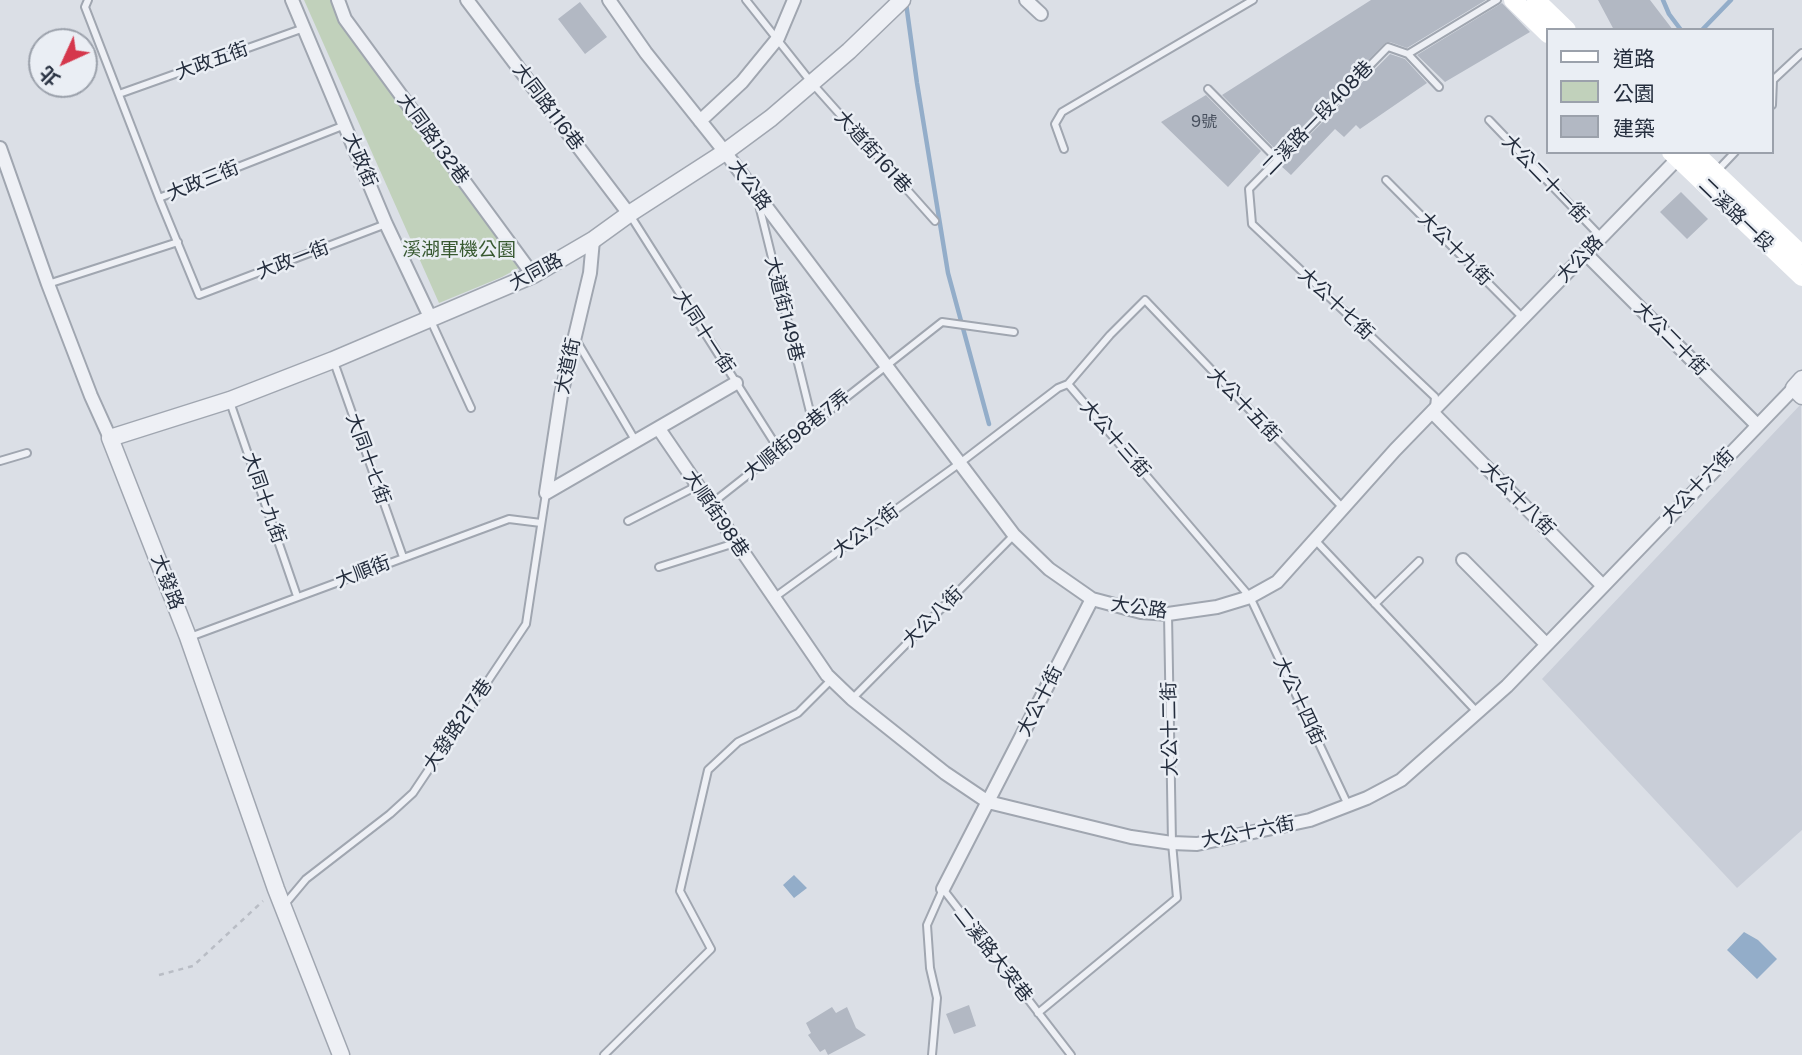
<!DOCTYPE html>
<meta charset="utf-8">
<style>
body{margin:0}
#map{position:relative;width:1802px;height:1055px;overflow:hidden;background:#dbdfe6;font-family:"Public Sans","Noto Sans TC",sans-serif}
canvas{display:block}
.legend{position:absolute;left:1546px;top:28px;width:228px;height:126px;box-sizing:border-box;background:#eaeef4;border:2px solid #9ba1ab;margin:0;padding:9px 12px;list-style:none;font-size:21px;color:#242d3d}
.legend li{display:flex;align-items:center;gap:14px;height:35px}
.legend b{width:35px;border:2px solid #9ba1ab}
.north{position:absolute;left:28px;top:28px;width:70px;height:70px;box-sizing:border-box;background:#eaeef4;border:2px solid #9ba1ab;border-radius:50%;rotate:225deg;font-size:19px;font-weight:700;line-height:28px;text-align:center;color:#242d3d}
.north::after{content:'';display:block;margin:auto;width:24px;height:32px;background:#d5374c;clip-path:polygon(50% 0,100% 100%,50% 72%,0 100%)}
</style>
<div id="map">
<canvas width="1802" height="1055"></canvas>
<ul class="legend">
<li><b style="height:9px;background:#fff"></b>道路</li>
<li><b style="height:19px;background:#c1d1bb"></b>公園</li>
<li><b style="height:19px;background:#b2b8c3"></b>建築</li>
</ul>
<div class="north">北</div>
</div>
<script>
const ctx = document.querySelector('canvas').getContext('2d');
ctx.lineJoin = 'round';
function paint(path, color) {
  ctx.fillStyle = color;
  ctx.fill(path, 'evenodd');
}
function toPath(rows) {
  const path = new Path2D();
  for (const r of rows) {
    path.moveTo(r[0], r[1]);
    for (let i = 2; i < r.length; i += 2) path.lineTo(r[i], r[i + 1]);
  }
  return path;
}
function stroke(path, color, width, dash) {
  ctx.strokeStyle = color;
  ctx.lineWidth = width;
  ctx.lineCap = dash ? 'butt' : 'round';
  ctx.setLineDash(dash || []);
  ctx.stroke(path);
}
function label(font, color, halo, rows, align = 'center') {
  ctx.font = font + ' "Public Sans","Noto Sans TC",sans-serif';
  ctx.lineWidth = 5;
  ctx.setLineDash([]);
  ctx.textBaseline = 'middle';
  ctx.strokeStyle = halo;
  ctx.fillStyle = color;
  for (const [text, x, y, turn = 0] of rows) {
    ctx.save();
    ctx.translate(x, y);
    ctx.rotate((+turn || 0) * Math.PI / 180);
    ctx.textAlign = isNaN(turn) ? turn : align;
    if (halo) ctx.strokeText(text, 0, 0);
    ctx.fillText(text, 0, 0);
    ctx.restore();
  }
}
paint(toPath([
 [1801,404,1802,830,1737,888,1542,679]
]), '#c9ced8');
paint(toPath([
 [304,0,334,0,336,14,522,266,502,277,439,303]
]), '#c1d1bb');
paint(toPath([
 [794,875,807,888,794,898,783,885],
 [1744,932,1758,940,1777,959,1757,979,1727,950]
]), '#93adc9');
stroke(toPath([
 [1663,0,1669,14,1681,30],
 [906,3,917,83,948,273,989,424],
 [1702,30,1731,0]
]), '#93adc9', 4.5);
paint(toPath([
 [1371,0,1486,0,1407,48,1390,42,1385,43,1278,152,1222,95],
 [1598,0,1650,0,1673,30,1614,30],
 [580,2,607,37,585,54,558,19],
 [1502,3,1530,32,1445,82,1417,55],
 [1390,54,1405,59,1427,83,1360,129,1356,125,1344,137,1335,129,1291,175,1280,165],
 [1206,95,1261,151,1228,187,1161,122],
 [1681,192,1708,219,1687,239,1660,212],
 [969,1005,976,1026,954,1034,946,1014],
 [832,1007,836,1013,847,1007,856,1028,866,1035,828,1055,825,1049,820,1052,808,1035,811,1033,806,1023]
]), '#b2b8c3');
const service = toPath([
 [88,0,85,7,159,198],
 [746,0,811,82,935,221],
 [1408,54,1439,87],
 [1208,89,1278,160],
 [119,94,304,28],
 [1772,105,1773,80,1802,53],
 [1489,120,1601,237],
 [345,125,159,198,199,295,386,224],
 [1064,149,1055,124,1062,112,1253,0],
 [1717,171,1735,152],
 [1386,180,1523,318],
 [758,201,813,424],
 [630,215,779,450],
 [48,284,178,242],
 [431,321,471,408],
 [575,338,635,440],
 [334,362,403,557],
 [1068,384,1110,335,1145,300,1343,508],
 [230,402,297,596],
 [1434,408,1435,397,1252,224,1249,189,1388,47,1408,54,1497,0],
 [0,461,27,453],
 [711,504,942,322,1014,332],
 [628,521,697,486],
 [1316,541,1478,713],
 [659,567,735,543],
 [775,597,960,463,1058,388,1068,384,1250,597,1348,805],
 [1375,604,1419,561],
 [190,637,509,519,541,523],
 [852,699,1014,535],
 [285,904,306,879,390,814,413,793,526,624,546,493],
 [1038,1013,1177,898,1172,843,1168,614],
 [604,1055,711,949,680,891,708,770,738,742,798,713,831,680],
 [932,1055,937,998,930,968,927,925,943,889,1071,1055]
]);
const minor = toPath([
 [292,0,386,224,431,319],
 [338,0,345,19,533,275],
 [467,0,629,214],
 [609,0,646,53,725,152,1014,535,1049,569,1092,599,1141,612,1168,614,1217,607,1250,597,1277,582,1395,450,1684,152],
 [1026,0,1041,14],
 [700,121,742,82,778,38,794,0],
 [0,148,48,284,91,396,110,438],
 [1585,253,1757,425],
 [1433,413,1602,585],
 [659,429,827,675,852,699,945,773,988,802,1131,837,1172,843,1197,844,1310,820,1367,798,1401,780,1507,686,1794,388],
 [546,493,561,395,590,273,593,240],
 [546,493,736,383],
 [1463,560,1546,644],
 [943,889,1092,599]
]);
const tertiary = toPath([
 [1802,379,1794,388,1802,396],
 [341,1055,276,889,188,637,110,438,230,400,333,360,533,275,593,240,629,214,725,152,771,118,849,51,902,0]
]);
stroke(service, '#a0a6b0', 10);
stroke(minor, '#a0a6b0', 16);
stroke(tertiary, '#a0a6b0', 19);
stroke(toPath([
 [159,975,193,966,263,901]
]), '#b9bdc5', 2.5, [5, 5]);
stroke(service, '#eef0f5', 6);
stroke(minor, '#eef0f5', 12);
stroke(tertiary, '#eef0f5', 16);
stroke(toPath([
 [1513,0,1548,34],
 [1536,0,1567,30],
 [1671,152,1802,277],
 [1694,152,1802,255]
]), '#fff', 18);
label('16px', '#48505e', null, [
 ["9號",1204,122]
]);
label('19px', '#242d3d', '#eaeef4', [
 ["大政五街",212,61,-20],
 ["大同路116巷",548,107,53],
 ["二溪路一段408巷",1318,118,-46],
 ["大同路132巷",433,139,54],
 ["大道街161巷",873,152,48],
 ["大政街",360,160,67],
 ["大公二十一街",1545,179,46],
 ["大政三街",203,181,-22],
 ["大公路",750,185,54],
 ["二溪路一段",1736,215,44],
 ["大公十九街",1455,249,45],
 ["大公路",1580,259,-46],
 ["大政一街",293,260,-21],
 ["大同路",536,272,-28],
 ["大公十七街",1336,304,43],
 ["大道街149巷",784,309,76],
 ["大同十一街",704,332,57],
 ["大公二十街",1671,339,45],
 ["大道街",568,366,-78],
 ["大公十五街",1244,405,46],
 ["大順街98巷7弄",797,435,-39],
 ["大公十三街",1115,439,49],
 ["大同十七街",368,459,70],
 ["大公十六街",1698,486,-46],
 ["大同十九街",264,498,71],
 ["大公十八街",1518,499,45],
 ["大順街98巷",716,514,56],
 ["大公六街",866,531,-36],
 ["大順街",363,572,-21],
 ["大發路",167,582,69],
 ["大公路",1139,608,8],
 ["大公八街",933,617,-45],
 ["大公十街",1040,701,-63],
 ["大公十四街",1299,701,65],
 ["大發路217巷",458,725,-56],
 ["大公十二街",1170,729,-91],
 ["大公十六街",1248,832,-11],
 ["二溪路大突巷",993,955,52]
]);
label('19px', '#385931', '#eaeef4', [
 ["溪湖軍機公園",459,250]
]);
</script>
